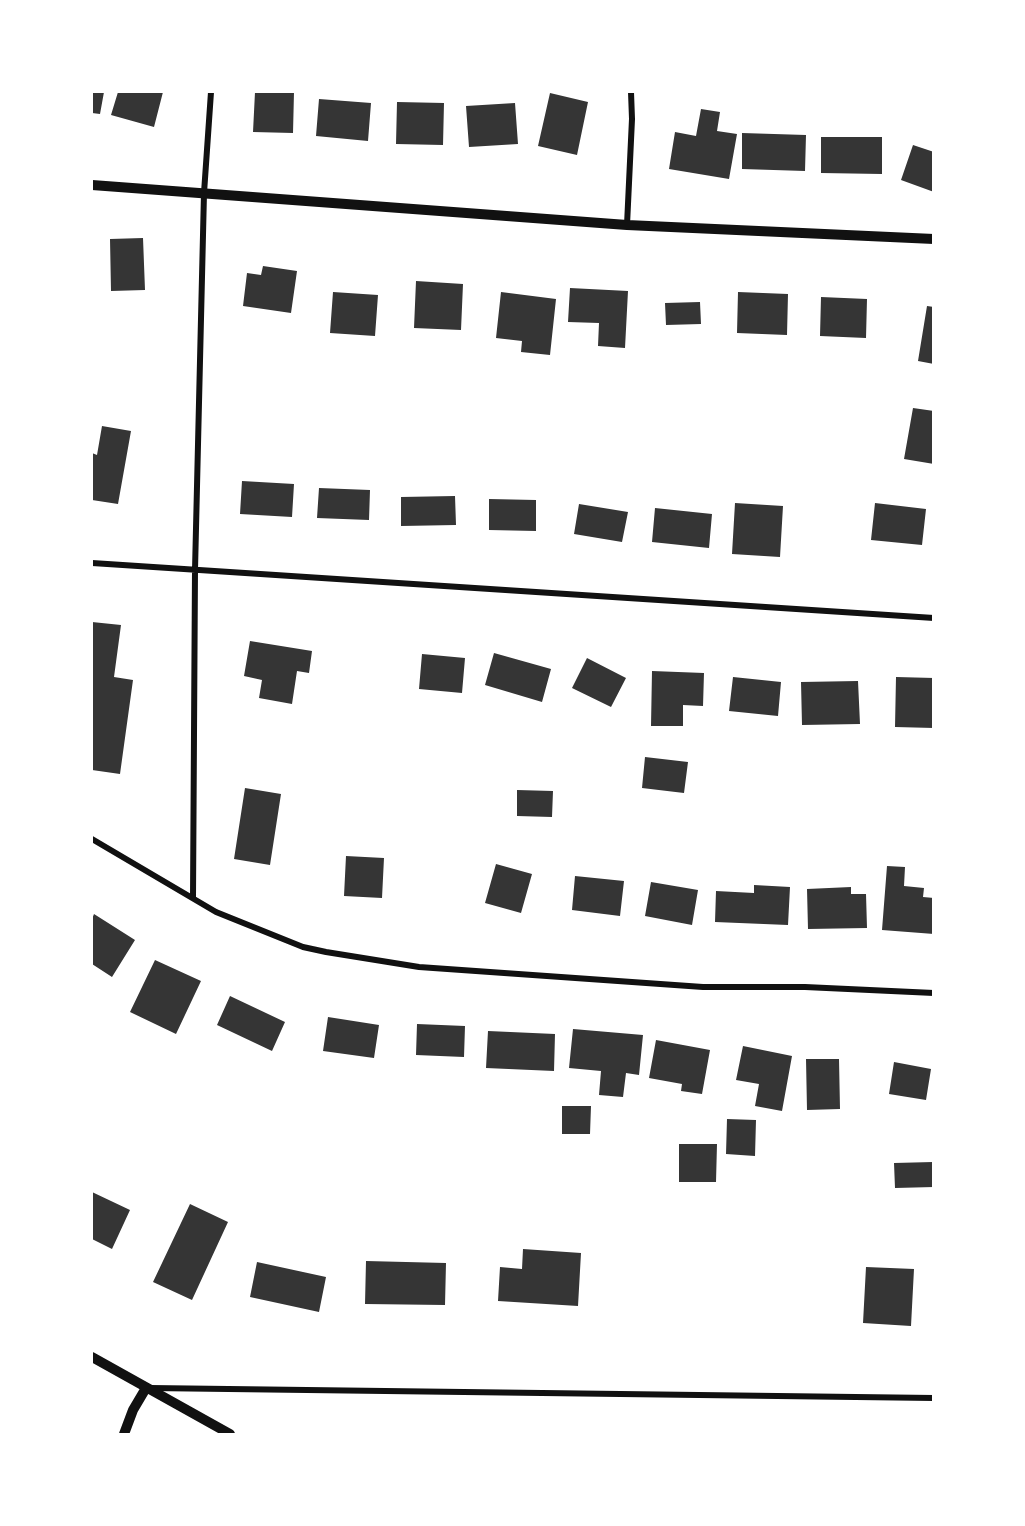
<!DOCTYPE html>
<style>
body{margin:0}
#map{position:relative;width:1025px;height:1526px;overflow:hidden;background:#fff;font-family:"PT Sans",sans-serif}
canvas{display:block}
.frame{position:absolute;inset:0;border:93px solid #fff;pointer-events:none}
</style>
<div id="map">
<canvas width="1025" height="1526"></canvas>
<div class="frame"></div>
</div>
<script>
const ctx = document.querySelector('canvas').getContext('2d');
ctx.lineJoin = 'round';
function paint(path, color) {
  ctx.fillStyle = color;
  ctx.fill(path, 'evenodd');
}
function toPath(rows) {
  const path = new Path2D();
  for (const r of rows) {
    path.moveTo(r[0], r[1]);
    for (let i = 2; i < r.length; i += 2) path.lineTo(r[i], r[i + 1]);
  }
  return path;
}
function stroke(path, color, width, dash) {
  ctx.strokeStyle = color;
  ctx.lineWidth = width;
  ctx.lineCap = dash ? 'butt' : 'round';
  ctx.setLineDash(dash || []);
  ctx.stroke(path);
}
paint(toPath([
 [92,92,104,92,100,114,92,113],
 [118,92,163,92,154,127,111,115],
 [255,92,294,92,293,133,253,132],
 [550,93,588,102,577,155,538,146],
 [319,99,371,103,368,141,316,136],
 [397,102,444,103,443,145,396,144],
 [515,103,518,144,469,147,466,106],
 [701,109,720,112,717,131,737,134,729,179,669,169,675,132,696,136],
 [742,133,806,135,805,171,742,169],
 [821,137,882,137,882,174,821,173],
 [913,145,934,152,934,192,901,180],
 [143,238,145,290,111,291,110,239],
 [263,266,297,271,291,313,243,306,247,273,261,275],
 [416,281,463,284,461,330,414,328],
 [570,288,628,291,625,348,598,346,599,323,568,322],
 [333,292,378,295,375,336,330,333],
 [501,292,556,299,550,355,521,352,522,341,496,338],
 [738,292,788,294,787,335,737,333],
 [821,297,867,299,866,338,820,336],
 [700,302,701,324,666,325,665,303],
 [927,306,934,307,934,364,918,361],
 [913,408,934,411,934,464,904,459],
 [102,426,131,431,118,504,92,500,92,453,97,455],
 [242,481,294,484,292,517,240,514],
 [319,488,370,490,369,520,317,518],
 [455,496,456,525,401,526,401,497],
 [489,499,536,500,536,531,489,530],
 [735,503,783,506,780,557,732,554],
 [875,503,926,509,922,545,871,540],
 [579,504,628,512,622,542,574,534],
 [655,508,712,514,709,548,652,542],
 [92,622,121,625,114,677,133,680,120,774,92,770],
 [250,641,312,651,309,673,297,671,292,704,259,698,262,680,244,676],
 [494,653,551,669,542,702,485,685],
 [422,654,465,658,462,693,419,689],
 [587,658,626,678,611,707,572,688],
 [652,671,704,673,703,706,683,705,683,726,651,726],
 [733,677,781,682,778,716,729,711],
 [896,677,934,678,934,728,895,727],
 [858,681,860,724,802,725,801,682],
 [645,757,688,762,684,793,642,788],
 [245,788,281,794,270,865,234,859],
 [517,790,553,791,552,817,517,816],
 [346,856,384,858,382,898,344,896],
 [496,864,532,874,521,913,485,903],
 [887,866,905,867,904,886,924,888,923,897,934,898,934,934,882,930],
 [575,876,624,881,620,916,572,910],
 [651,882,698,890,692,925,645,916],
 [754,885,790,887,788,925,715,922,716,891,754,893],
 [851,887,851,894,866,894,867,928,808,929,807,889],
 [94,914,135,940,112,977,92,964,92,919],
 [155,960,201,981,176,1034,130,1012],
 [230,996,285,1022,272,1051,217,1025],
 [328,1017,379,1025,374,1058,323,1051],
 [417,1024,465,1026,464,1057,416,1055],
 [573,1029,643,1035,639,1075,626,1073,623,1097,599,1095,601,1071,569,1068],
 [488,1031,555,1034,554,1071,486,1068],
 [656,1040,710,1050,702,1094,681,1091,682,1084,649,1078],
 [743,1046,792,1056,782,1111,755,1106,759,1084,736,1080],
 [806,1059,839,1059,840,1109,807,1110],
 [894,1062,931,1069,926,1100,889,1094],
 [562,1106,591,1106,590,1134,562,1134],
 [727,1119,756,1120,755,1156,726,1154],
 [679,1144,717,1144,716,1182,679,1182],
 [933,1162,934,1187,895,1188,894,1163],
 [92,1192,130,1210,112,1249,92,1239],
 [190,1204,228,1222,192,1300,153,1282],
 [523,1249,581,1253,578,1306,498,1301,500,1267,522,1269],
 [366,1261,446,1263,445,1305,365,1304],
 [257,1262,326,1277,319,1312,250,1297],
 [866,1267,914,1269,911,1326,863,1323]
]), '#353535');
stroke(toPath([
 [627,225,632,119,631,92],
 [92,563,934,618],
 [92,839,216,912,303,947,326,952,419,967,703,987,805,987,934,993],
 [193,897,195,570,204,193,211,92],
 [150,1388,934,1398]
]), '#111', 6);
stroke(toPath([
 [92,185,627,225,934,239],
 [92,1357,230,1434],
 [124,1434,133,1410,146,1388]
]), '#111', 10);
</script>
